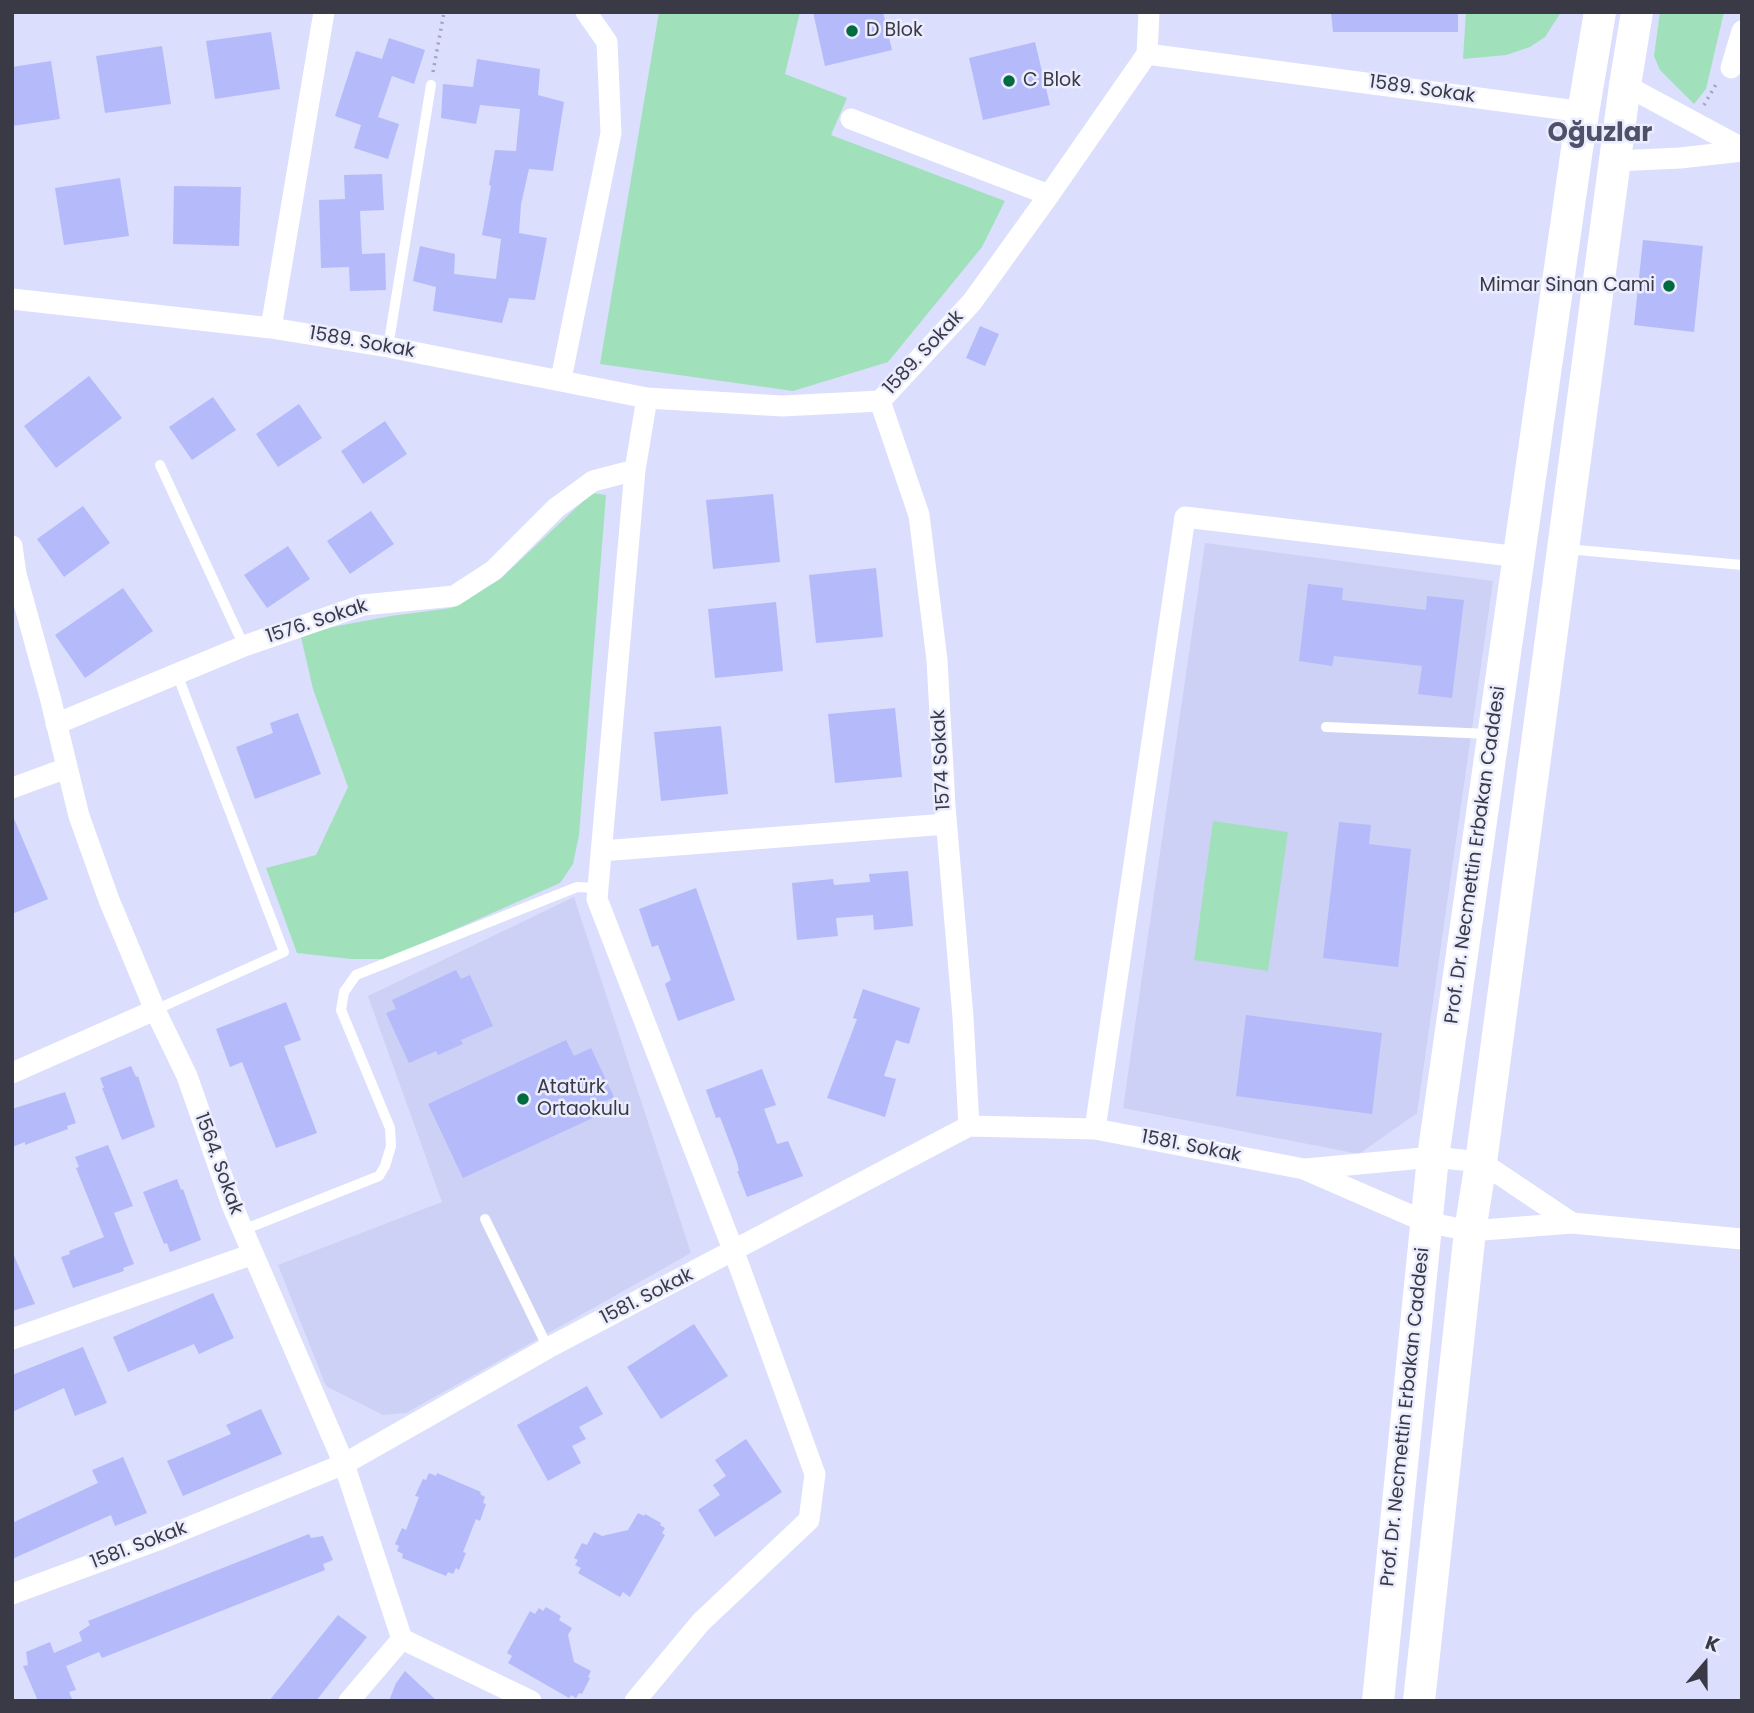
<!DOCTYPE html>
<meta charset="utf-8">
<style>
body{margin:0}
#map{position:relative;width:1754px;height:1713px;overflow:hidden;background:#dbdefc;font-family:Poppins,sans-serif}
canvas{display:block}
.frame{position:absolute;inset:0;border:14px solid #393a46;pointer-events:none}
.north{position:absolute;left:1670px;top:1629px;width:70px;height:70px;-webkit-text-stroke:5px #ebedfe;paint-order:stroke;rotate:20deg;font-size:19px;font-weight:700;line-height:28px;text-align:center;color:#393a46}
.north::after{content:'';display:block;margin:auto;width:24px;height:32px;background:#393a46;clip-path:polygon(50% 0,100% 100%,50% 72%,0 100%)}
</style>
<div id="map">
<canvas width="1754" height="1713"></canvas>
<div class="frame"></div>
<div class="north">K</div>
</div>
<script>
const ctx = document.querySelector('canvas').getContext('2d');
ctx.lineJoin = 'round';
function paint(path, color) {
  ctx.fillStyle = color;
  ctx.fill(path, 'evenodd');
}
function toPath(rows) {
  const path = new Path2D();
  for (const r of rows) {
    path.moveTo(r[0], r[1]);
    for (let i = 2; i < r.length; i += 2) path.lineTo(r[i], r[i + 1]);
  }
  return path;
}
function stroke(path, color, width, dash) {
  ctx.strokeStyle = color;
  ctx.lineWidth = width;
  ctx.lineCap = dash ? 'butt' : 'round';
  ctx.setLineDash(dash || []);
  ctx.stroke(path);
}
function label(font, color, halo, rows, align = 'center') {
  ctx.font = font + ' Poppins,sans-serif';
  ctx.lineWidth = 5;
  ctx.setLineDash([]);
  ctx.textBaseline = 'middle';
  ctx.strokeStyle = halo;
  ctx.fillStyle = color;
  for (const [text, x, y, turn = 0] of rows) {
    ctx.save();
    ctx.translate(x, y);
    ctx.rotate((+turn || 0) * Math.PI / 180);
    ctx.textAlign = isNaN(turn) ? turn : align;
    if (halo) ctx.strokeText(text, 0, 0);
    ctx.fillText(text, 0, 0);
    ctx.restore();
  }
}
paint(toPath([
 [1205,543,1493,581,1417,1113,1359,1154,1123,1108],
 [574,897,691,1253,406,1413,383,1415,326,1386,278,1265,442,1202,368,996]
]), '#cdd1f5');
paint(toPath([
 [659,12,800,12,785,74,847,98,831,135,1005,201,982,247,888,362,793,391,600,364],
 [1466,12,1561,12,1545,37,1530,47,1506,55,1463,59],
 [1660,12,1724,12,1706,89,1694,104,1660,70,1654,56],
 [592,493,606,495,579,835,573,864,560,883,388,959,351,959,297,953,266,868,316,855,348,787,313,689,300,633,391,616,451,608,499,580],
 [1213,821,1288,832,1268,971,1194,960]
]), '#a0e1bb');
paint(toPath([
 [813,12,883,12,892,50,825,66],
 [1331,12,1458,12,1458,32,1333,32],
 [271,32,280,89,215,99,206,41],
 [389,38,425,50,414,84,392,76,378,117,399,124,388,159,354,148,361,125,335,116,356,51,382,59],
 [1035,42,1050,105,983,120,969,58],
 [162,46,171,104,105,113,96,56],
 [477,59,540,69,538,95,564,102,553,171,529,169,521,204,519,233,547,238,535,300,509,298,502,323,433,311,436,287,413,281,420,246,455,254,454,274,496,279,501,239,482,235,491,186,489,185,495,150,516,151,520,109,480,105,476,124,441,118,443,84,473,87],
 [51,61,60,119,12,126,12,67],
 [382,174,384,210,360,211,362,254,385,253,386,290,350,291,349,267,321,268,319,200,345,199,344,175],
 [120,178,129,236,64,245,55,188],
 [174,186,241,187,239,246,173,244],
 [1643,240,1703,246,1694,332,1634,325],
 [980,326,999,334,985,366,966,358],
 [89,376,122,418,56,468,24,426],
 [213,397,236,430,192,460,169,427],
 [299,404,322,438,278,467,256,434],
 [385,421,407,454,363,484,341,451],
 [773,494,780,562,713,569,706,500],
 [83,506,110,543,64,577,37,539],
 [371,511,394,544,350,574,327,541],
 [288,546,310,579,267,608,244,575],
 [876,568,883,637,816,643,809,575],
 [1308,584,1343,588,1342,600,1426,610,1427,596,1464,600,1452,698,1418,694,1422,666,1334,656,1332,666,1299,661],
 [123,588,153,631,85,678,55,635],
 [776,602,783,671,715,678,708,609],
 [895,708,902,777,835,783,828,714],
 [298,713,321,774,255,799,236,747,273,733,270,723],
 [721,726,728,794,661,801,654,732],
 [12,814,48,899,12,914],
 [1339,822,1371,825,1369,844,1411,849,1398,967,1323,958],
 [908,871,913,926,874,930,873,915,836,918,838,936,797,940,792,883,833,879,834,885,870,882,869,874],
 [696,888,735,1000,678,1021,665,984,671,980,658,945,652,947,639,909],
 [456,970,461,979,470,975,493,1026,461,1040,463,1044,438,1055,436,1051,409,1063,386,1013,396,1009,392,1000],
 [863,989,920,1008,909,1044,896,1040,884,1076,896,1079,885,1117,827,1098,857,1019,853,1018],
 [286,1002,301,1040,284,1046,317,1133,276,1148,242,1062,230,1067,216,1029],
 [1246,1015,1382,1033,1372,1114,1236,1096],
 [566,1040,574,1056,591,1048,614,1097,593,1107,597,1116,463,1178,428,1104],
 [131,1066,136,1077,138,1076,155,1127,122,1140,102,1088,104,1088,100,1078],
 [762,1069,776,1105,764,1109,777,1144,788,1141,803,1176,747,1197,737,1171,739,1171,737,1162,720,1117,716,1118,706,1090],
 [65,1092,76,1123,67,1126,68,1129,25,1145,25,1142,12,1147,12,1109],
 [108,1145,133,1206,114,1213,134,1264,123,1268,124,1271,73,1288,61,1257,70,1254,69,1251,104,1237,76,1168,79,1167,75,1157],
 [177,1179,181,1190,183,1189,201,1240,170,1252,167,1243,164,1244,143,1192],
 [12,1251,35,1304,12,1311],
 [213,1293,234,1338,199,1354,194,1344,128,1372,113,1337],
 [694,1324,728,1376,661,1419,627,1367],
 [83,1347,107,1403,75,1416,64,1388,12,1412,12,1375],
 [587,1386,603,1414,579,1427,586,1439,572,1446,581,1463,548,1481,517,1425],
 [261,1409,282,1454,183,1496,167,1461,231,1434,226,1425],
 [746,1439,782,1492,715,1537,698,1510,720,1495,713,1485,726,1476,715,1460],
 [123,1457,147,1513,115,1526,111,1515,12,1559,12,1523,98,1483,92,1470],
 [429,1473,436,1476,437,1473,481,1492,480,1494,485,1497,483,1503,486,1504,480,1521,476,1519,463,1552,466,1553,459,1570,456,1568,453,1574,448,1572,446,1576,402,1558,403,1554,397,1551,399,1546,395,1544,402,1528,406,1530,419,1497,415,1496,423,1479,426,1480],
 [638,1513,644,1516,645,1514,661,1523,660,1525,665,1528,662,1533,665,1535,630,1597,623,1592,620,1597,578,1573,581,1568,575,1565,578,1560,574,1558,582,1543,587,1545,594,1532,602,1536,628,1530],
 [309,1534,311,1538,323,1536,333,1560,323,1564,325,1570,102,1658,99,1652,66,1666,76,1690,69,1692,73,1701,38,1701,23,1666,28,1665,26,1652,50,1642,54,1653,82,1641,79,1632,90,1625,88,1621],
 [546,1607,561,1616,559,1620,572,1628,568,1635,574,1662,591,1671,588,1677,590,1678,582,1694,579,1693,576,1698,571,1695,569,1698,508,1663,512,1656,507,1653,530,1611,535,1614,539,1608,543,1611],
 [338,1615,367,1637,330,1683,316,1701,269,1701],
 [405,1671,437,1701,389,1701,396,1683]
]), '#b5bafa');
stroke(toPath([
 [433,72,444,12],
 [1704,105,1718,81]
]), '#a2a4bc', 3.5, [2, 5]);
stroke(toPath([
 [388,347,431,85],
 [160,465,244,646],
 [1567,549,1742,565],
 [1326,727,1490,734],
 [155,1010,284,952,177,674],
 [485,1219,548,1348],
 [243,1230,379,1176,385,1166,391,1146,390,1128,341,1010,344,992,356,975,577,887,598,888]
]), '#fff', 10);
stroke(toPath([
 [1147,54,1584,112],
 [1147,54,1149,12],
 [1731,68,1742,31],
 [1625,85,1742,148],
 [851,119,1049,195],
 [1616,161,1680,158,1742,151],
 [12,299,271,328,388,347,647,398,782,406,880,401,972,302,1049,195,1147,54],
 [271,328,324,12],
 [561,379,611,133,607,42,586,12],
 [880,401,919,515,937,660,945,806,963,1017,969,1126],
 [12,546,16,574,50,697,79,816,109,900,155,1010,187,1076,232,1205,344,1464,402,1639,531,1701],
 [56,724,244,646,363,605,454,596,494,570,556,508,593,481,635,470],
 [12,788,67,768],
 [601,851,946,824],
 [12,1073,155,1010],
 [1095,1129,1185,517,1520,557],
 [1306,1169,1433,1157,1481,1162,1572,1223],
 [12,1339,253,1254],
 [12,1594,158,1540,344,1464,548,1348,969,1126,1095,1129,1304,1169,1426,1222,1470,1231,1572,1223,1742,1239],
 [349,1701,402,1639],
 [635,1701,701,1622,809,1520,815,1474,734,1252,597,899,635,470,647,398]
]), '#fff', 21);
stroke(toPath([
 [1378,1701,1433,1157,1577,149,1600,12],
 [1419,1701,1470,1231,1481,1162,1625,85,1637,12]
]), '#fff', 32);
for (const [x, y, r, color] of [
 [852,31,7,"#006a41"],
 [1009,81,7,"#006a41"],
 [1669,286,7,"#006a41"],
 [523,1099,7,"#006a41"]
]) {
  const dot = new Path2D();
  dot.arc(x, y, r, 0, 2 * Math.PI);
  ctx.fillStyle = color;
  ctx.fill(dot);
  stroke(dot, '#ebedfe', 2.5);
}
label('19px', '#393a46', '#ebedfe', [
 ["D Blok",866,31],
 ["C Blok",1023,81],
 ["Mimar Sinan Cami",1655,286,"right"],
 ["Atatürk",537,1088],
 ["Ortaokulu",537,1110]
], 'left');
label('19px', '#393a46', '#ebedfe', [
 ["1589. Sokak",1422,90,8],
 ["1589. Sokak",362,343,10],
 ["1589. Sokak",924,353,-47],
 ["1576. Sokak",317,622,-18],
 ["1574 Sokak",942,760,-93],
 ["Prof. Dr. Necmettin Erbakan Caddesi",1476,855,-82],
 ["1581. Sokak",1191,1147,11],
 ["1564. Sokak",218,1164,70],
 ["1581. Sokak",647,1297,-27],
 ["Prof. Dr. Necmettin Erbakan Caddesi",1406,1417,-84],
 ["1581. Sokak",139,1546,-21]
]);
label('bold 26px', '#4f516a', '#ebedfe', [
 ["Oğuzlar",1600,134]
]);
</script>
